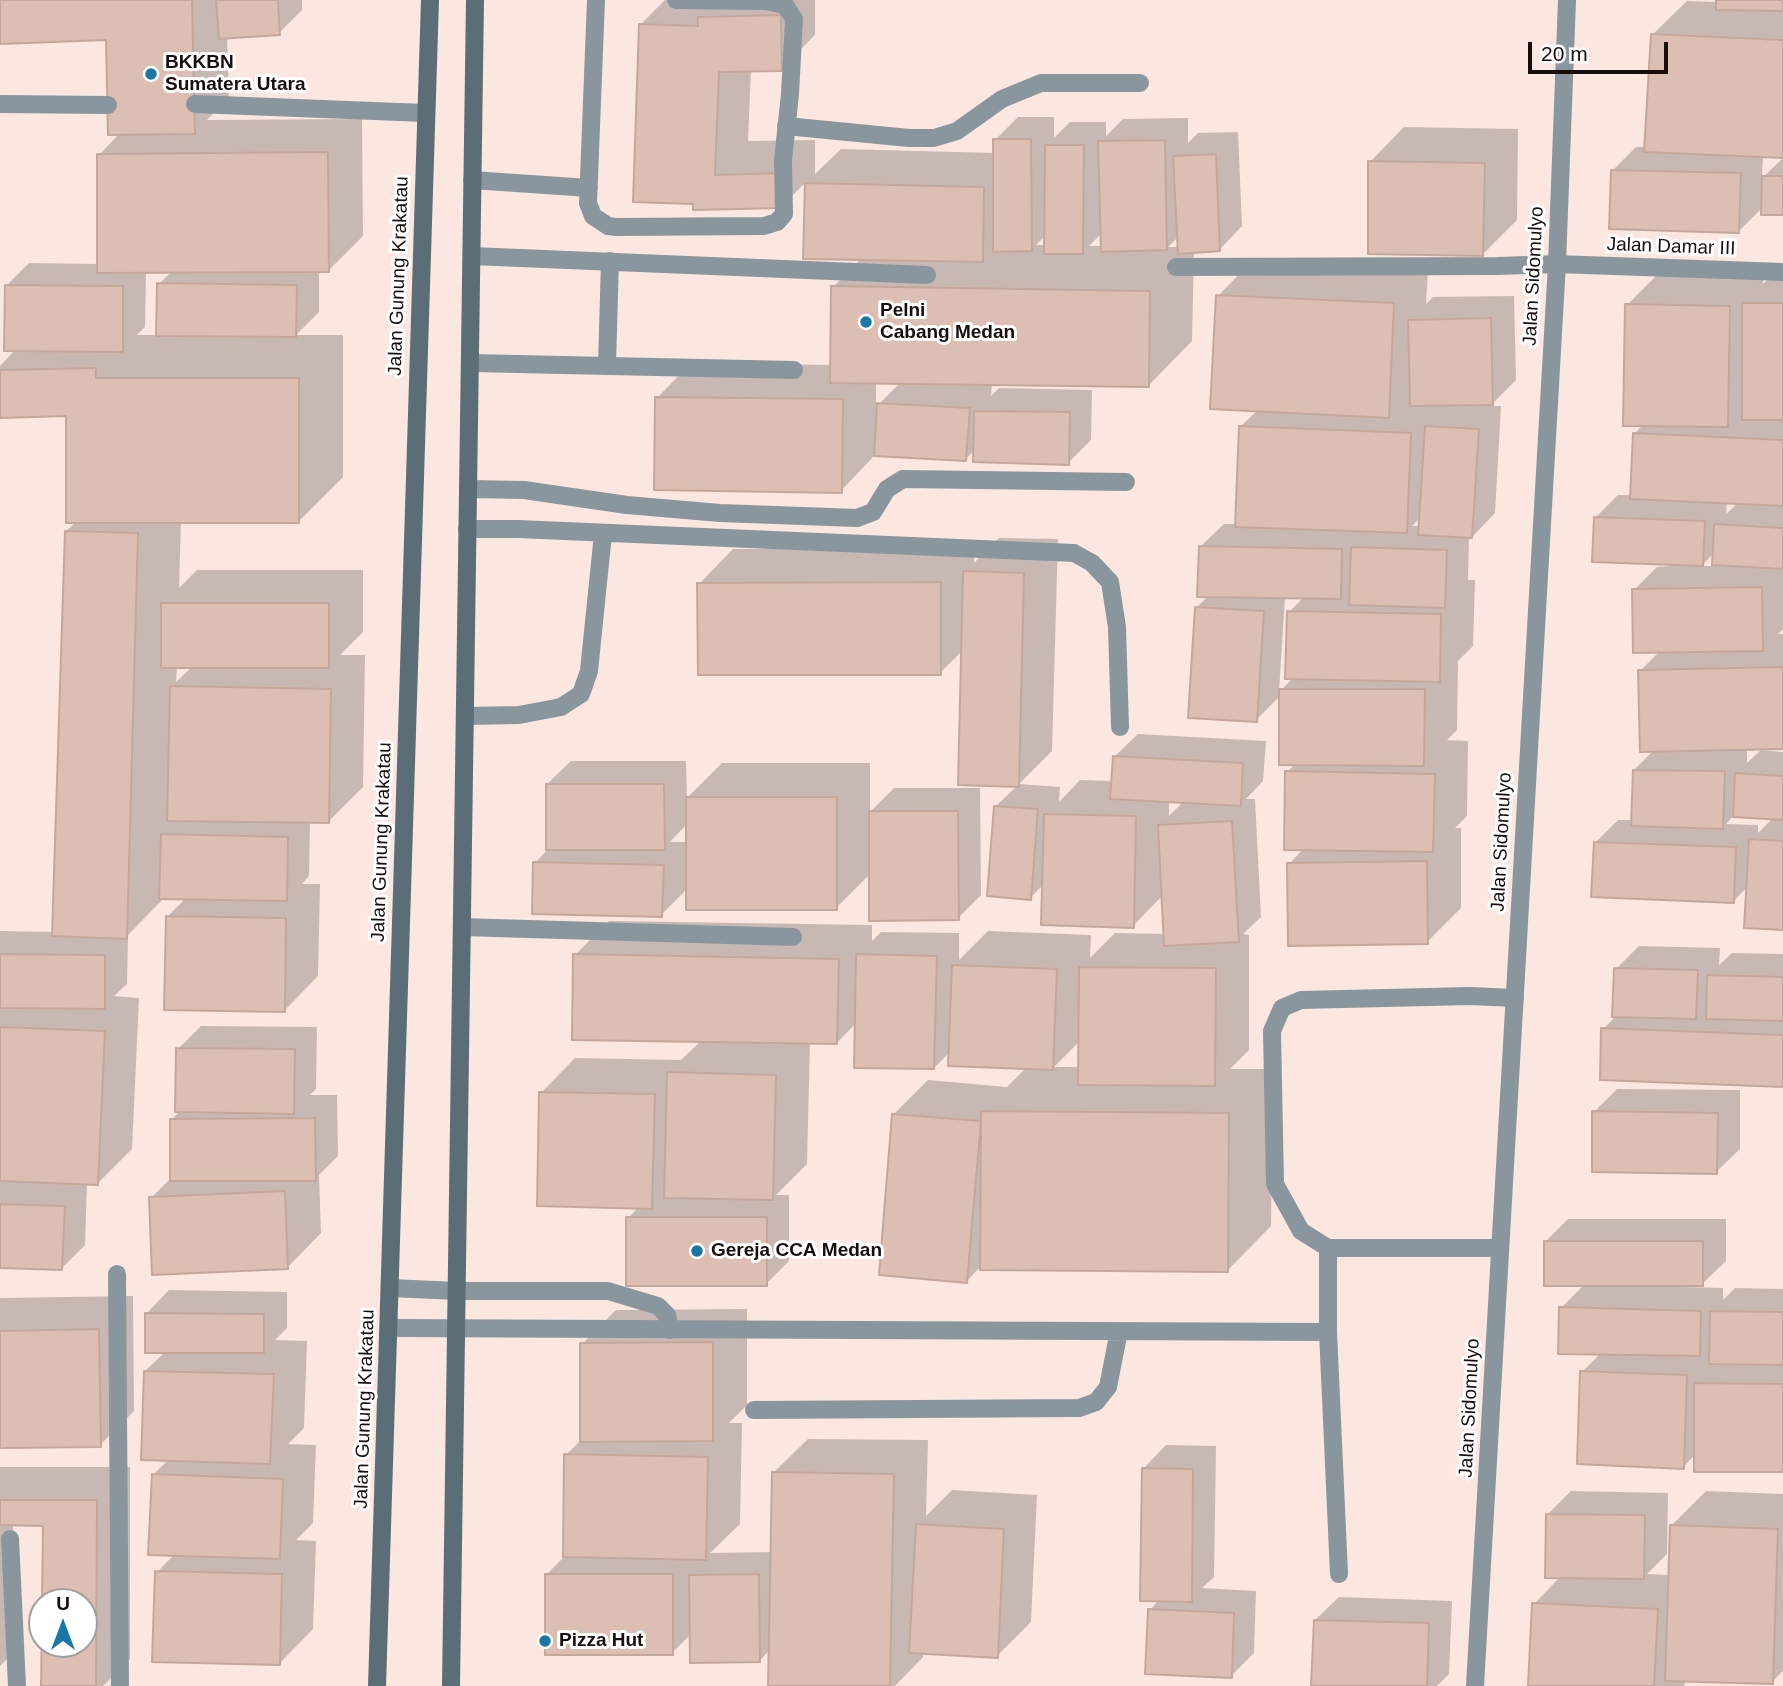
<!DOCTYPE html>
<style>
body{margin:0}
#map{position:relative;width:1783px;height:1686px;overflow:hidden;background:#fbe7e0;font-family:Helvetica,sans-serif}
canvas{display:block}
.north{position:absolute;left:28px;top:1588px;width:70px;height:70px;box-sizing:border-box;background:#fff;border:2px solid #a29e9d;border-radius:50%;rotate:0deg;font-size:19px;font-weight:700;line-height:28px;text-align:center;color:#170d09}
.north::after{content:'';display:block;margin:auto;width:24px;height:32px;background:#1977a5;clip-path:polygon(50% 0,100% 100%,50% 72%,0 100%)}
.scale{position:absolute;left:1528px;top:42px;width:140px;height:32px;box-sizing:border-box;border:4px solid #170d09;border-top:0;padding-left:9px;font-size:21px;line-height:24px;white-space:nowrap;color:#170d09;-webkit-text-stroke:5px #fff;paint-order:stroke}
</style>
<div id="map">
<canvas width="1783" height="1686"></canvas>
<div class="north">U</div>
<div class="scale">20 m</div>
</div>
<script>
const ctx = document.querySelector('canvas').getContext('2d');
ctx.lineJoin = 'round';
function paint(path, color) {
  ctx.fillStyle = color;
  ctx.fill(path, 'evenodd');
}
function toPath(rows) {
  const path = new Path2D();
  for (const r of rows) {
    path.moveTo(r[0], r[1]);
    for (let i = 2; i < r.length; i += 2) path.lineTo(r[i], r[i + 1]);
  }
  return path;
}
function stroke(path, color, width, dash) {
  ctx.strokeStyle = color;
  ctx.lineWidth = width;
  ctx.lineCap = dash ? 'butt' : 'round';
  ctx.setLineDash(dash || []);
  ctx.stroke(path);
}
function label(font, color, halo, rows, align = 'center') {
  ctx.font = font + ' Helvetica,sans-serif';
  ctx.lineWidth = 6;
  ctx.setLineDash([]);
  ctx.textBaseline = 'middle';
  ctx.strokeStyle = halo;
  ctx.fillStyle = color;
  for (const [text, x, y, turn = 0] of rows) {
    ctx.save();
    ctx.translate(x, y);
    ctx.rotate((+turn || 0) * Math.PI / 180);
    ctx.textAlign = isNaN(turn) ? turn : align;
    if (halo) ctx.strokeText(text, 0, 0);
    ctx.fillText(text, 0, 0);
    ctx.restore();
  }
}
paint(toPath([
 [0,0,302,0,302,10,279,33,227,36,229,98,207,120,362,119,363,236,328,271,319,271,319,312,296,335,343,335,343,477,299,521,181,521,179,588,197,570,363,570,363,632,340,655,365,655,363,787,328,822,310,821,309,876,302,884,320,884,318,976,284,1011,167,917,186,898,165,897,128,935,127,984,114,996,139,998,132,1149,98,1183,87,1183,85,1245,62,1268,0,1266,0,931,54,932,66,531,77,521,67,414,0,417,0,366,16,349,6,286,29,263,99,264,99,155,120,133,108,39,0,42],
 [146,271,172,271,159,284,158,335,137,335,145,327],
 [177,667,192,667,176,682],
 [665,0,815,0,815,35,781,69,751,70,748,141,815,140,815,174,841,149,995,153,995,140,1018,117,1054,117,1054,138,1070,122,1106,122,1106,136,1123,119,1188,118,1188,143,1198,133,1238,132,1242,226,1219,250,1194,251,1192,341,1148,386,992,383,991,396,999,388,1092,390,1091,440,1068,463,975,449,966,459,876,454,841,491,657,398,691,363,832,365,833,287,862,258,805,257,806,182,781,207,694,208,640,25],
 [1102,233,1102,246,1089,246],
 [1046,235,1046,245,1036,245],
 [1178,237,1179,247,1168,247],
 [876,382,901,382,876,407],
 [1717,0,1783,0,1783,156,1763,155,1762,178,1783,158,1783,214,1763,207,1738,232,1613,170,1636,147,1646,147,1652,35,1687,1,1717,2],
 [1404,127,1518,129,1517,220,1483,254,1370,162],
 [1252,261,1428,270,1426,304,1433,297,1514,296,1516,380,1490,406,1501,406,1495,513,1472,537,1469,537,1468,580,1475,580,1473,646,1458,661,1457,730,1447,740,1468,741,1467,816,1455,828,1461,828,1461,908,1427,942,1289,864,1304,848,1287,772,1296,763,1281,695,1256,720,1196,608,1209,595,1200,547,1224,524,1236,524,1240,427,1258,410,1218,296],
 [1421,517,1421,526,1412,526],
 [1285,597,1304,597,1289,612,1294,677,1279,692],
 [1661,271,1763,272,1763,284,1767,280,1783,280,1783,629,1778,634,1783,634,1783,747,1747,748,1747,763,1761,750,1783,752,1783,928,1748,886,1733,902,1595,843,1618,820,1633,820,1634,770,1654,750,1640,671,1660,651,1634,590,1657,567,1671,566,1671,563,1595,518,1618,495,1631,495,1634,434,1644,424,1627,305],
 [1727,502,1739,502,1726,514],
 [1715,552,1714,566,1701,566],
 [1734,815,1773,818,1758,833,1758,825,1726,824],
 [999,538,1058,539,1052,751,1019,784,1060,787,1059,802,1080,780,1113,781,1114,757,1138,734,1266,741,1263,781,1246,799,1255,799,1261,917,1243,934,1249,935,1249,1050,1230,1069,1273,1069,1271,1226,1227,1271,981,1266,967,1281,894,1114,928,1080,1007,1087,1027,1067,951,1051,934,1068,856,1023,837,1043,810,1042,807,1164,776,1195,789,1195,789,1261,766,1284,628,1218,639,1207,541,1093,575,1058,681,1060,701,1041,575,955,609,921,872,925,872,941,881,932,959,933,959,960,988,931,1091,935,1090,958,1115,933,1165,934,1163,895,1133,926,1044,884,1030,898,995,807,1018,785,963,650,940,673,699,584,733,549,974,548,974,563],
 [1169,801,1184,801,1169,816],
 [1080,1041,1080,1067,1054,1067],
 [571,761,686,761,687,798,722,763,870,763,870,812,894,788,980,788,981,895,958,918,871,873,836,908,687,889,661,915,535,863,547,850,547,784],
 [687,824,687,842,670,842],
 [1639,946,1720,948,1719,965,1732,953,1783,954,1783,1085,1603,1029,1614,1018,1616,969],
 [201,1026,317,1027,316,1089,310,1095,337,1095,338,1156,319,1175,321,1233,287,1268,151,1198,172,1177,171,1120,181,1110,178,1049],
 [1617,1089,1740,1090,1740,1149,1716,1172,1594,1112],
 [1568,1219,1726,1219,1726,1261,1702,1284,1684,1284,1684,1287,1723,1288,1723,1300,1735,1288,1783,1289,1783,1471,1696,1454,1683,1467,1582,1372,1601,1353,1561,1308,1585,1284,1545,1242],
 [169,1290,287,1292,287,1328,275,1340,307,1341,304,1428,288,1444,316,1445,313,1523,296,1540,316,1541,313,1629,279,1664,157,1572,175,1554,153,1475,169,1459,145,1371,166,1351,146,1314],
 [133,1296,134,1411,100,1445,0,1447,0,1298],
 [747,1309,747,1405,729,1423,742,1423,740,1524,710,1553,772,1552,773,1473,808,1439,928,1440,926,1516,952,1490,1037,1495,1031,1622,997,1656,923,1652,923,1657,895,1686,770,1686,770,1650,759,1661,691,1634,672,1653,547,1574,565,1556,566,1455,582,1439,582,1344,616,1310],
 [1166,1445,1216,1446,1214,1577,1202,1588,1256,1591,1254,1653,1231,1676,1150,1610,1160,1599,1143,1469],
 [0,1467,130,1467,130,1659,103,1686,43,1686,44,1644,84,1644,84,1602,44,1602,45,1524,13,1523,14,1652,0,1666],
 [1571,1491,1668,1493,1667,1554,1647,1574,1670,1575,1672,1525,1706,1491,1783,1494,1783,1671,1772,1682,1686,1680,1684,1686,1529,1686,1534,1604,1561,1576,1548,1514],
 [1339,1597,1452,1601,1449,1674,1437,1686,1313,1686,1315,1620]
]), '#0003');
const building = toPath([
 [0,0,192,0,195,134,108,135,106,40,0,44,0,0],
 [216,0,278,0,280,35,219,39,216,0],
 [1716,0,1783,0,1783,11,1716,10,1716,0],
 [781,15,782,71,719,72,715,175,782,173,782,208,693,210,693,204,633,202,639,24,698,26,698,17,781,15],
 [1651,34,1783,40,1783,158,1644,152,1651,34],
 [993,139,1031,139,1032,251,993,252,993,139],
 [1165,140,1167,250,1101,252,1098,141,1165,140],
 [1045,145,1084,145,1083,254,1044,254,1045,145],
 [328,152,329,272,97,273,97,154,328,152],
 [1216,154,1220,251,1178,254,1173,156,1216,154],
 [1368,161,1485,163,1483,256,1368,254,1368,161],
 [1611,170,1741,173,1739,233,1609,229,1611,170],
 [1762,176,1783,176,1783,215,1761,215,1762,176],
 [805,183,984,187,983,262,803,259,805,183],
 [157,283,297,285,296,337,156,336,157,283],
 [5,285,123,286,123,352,4,351,5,285],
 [831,286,1150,291,1149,387,830,383,831,286],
 [1216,295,1394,303,1389,418,1210,409,1216,295],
 [1742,303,1783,303,1783,420,1742,420,1742,303],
 [1625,304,1730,306,1728,427,1623,426,1625,304],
 [1491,318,1493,405,1410,406,1408,320,1491,318],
 [96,368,96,378,299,378,299,523,66,523,66,416,0,418,0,370,96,368],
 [655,397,843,399,842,493,654,490,655,397],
 [877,403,970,408,966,461,874,456,877,403],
 [974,411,1070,412,1069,465,973,462,974,411],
 [1239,426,1411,433,1407,533,1235,527,1239,426],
 [1425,426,1479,429,1472,538,1418,535,1425,426],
 [1633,433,1783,440,1783,506,1630,499,1633,433],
 [1594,517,1705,521,1703,566,1592,562,1594,517],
 [1714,524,1783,528,1783,569,1712,565,1714,524],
 [65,531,138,533,127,939,52,936,65,531],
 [1199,546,1342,549,1341,599,1197,597,1199,546],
 [1351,547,1447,550,1445,608,1349,605,1351,547],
 [963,571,1024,573,1019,787,958,785,963,571],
 [941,582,941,675,698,675,697,583,941,582],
 [1762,587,1763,651,1633,653,1632,589,1762,587],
 [161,603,329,603,329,668,161,668,161,603],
 [1195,607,1264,611,1257,722,1188,718,1195,607],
 [1287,611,1441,614,1440,682,1285,679,1287,611],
 [1783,667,1783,749,1640,752,1638,670,1783,667],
 [170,686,331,689,329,823,167,821,170,686],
 [1279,689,1425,689,1424,766,1279,765,1279,689],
 [1113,756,1243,763,1241,806,1110,799,1113,756],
 [1633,770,1725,771,1723,829,1631,826,1633,770],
 [1285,771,1435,774,1433,852,1284,850,1285,771],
 [1735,773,1783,776,1783,820,1733,817,1735,773],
 [546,784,664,784,665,850,546,850,546,784],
 [686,797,837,797,837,910,686,910,686,797],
 [994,806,1038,809,1031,900,987,896,994,806],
 [869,811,958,811,959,920,869,921,869,811],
 [1044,814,1136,816,1134,928,1041,925,1044,814],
 [1232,821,1239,942,1164,946,1158,825,1232,821],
 [161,834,288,837,287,901,159,899,161,834],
 [1749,839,1783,841,1783,930,1744,928,1749,839],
 [1594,842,1736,847,1734,903,1591,897,1594,842],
 [1427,861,1428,944,1288,946,1287,863,1427,861],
 [533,862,664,865,662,917,532,914,533,862],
 [166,916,286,918,285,1012,164,1010,166,916],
 [0,954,105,955,105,1009,0,1008,0,954],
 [573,954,839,959,837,1044,572,1040,573,954],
 [856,954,937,956,934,1069,854,1068,856,954],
 [952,965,1057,969,1053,1070,948,1066,952,965],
 [1079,967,1216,968,1215,1086,1078,1085,1079,967],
 [1614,968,1698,970,1696,1019,1612,1017,1614,968],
 [1707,975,1783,977,1783,1021,1706,1019,1707,975],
 [0,1027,105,1031,98,1185,0,1181,0,1027],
 [1601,1028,1783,1035,1783,1087,1600,1080,1601,1028],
 [176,1048,295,1049,294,1114,175,1112,176,1048],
 [667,1072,776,1075,773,1200,664,1198,667,1072],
 [539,1092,655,1094,652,1209,537,1206,539,1092],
 [981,1111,1229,1113,1228,1272,980,1270,981,1111],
 [1592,1111,1718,1113,1717,1174,1592,1172,1592,1111],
 [892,1114,981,1121,967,1283,879,1275,892,1114],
 [315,1118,316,1181,170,1181,170,1119,315,1118],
 [285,1191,288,1269,152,1275,149,1197,285,1191],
 [0,1204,65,1206,62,1270,0,1268,0,1204],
 [626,1217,767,1217,767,1286,626,1286,626,1217],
 [1544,1241,1703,1241,1703,1286,1544,1286,1544,1241],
 [1559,1307,1701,1311,1700,1356,1558,1354,1559,1307],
 [1710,1311,1783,1312,1783,1365,1709,1364,1710,1311],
 [145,1313,264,1314,264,1353,145,1353,145,1313],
 [99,1329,101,1447,0,1448,0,1331,99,1329],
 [713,1342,713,1441,580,1442,580,1343,713,1342],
 [144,1371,274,1374,270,1464,141,1460,144,1371],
 [1580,1371,1687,1375,1684,1469,1577,1464,1580,1371],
 [1694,1383,1783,1384,1783,1472,1694,1472,1694,1383],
 [564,1454,708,1457,706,1560,563,1557,564,1454],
 [1142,1468,1193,1469,1192,1602,1140,1601,1142,1468],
 [772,1472,894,1474,890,1686,768,1686,772,1472],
 [152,1474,283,1479,280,1559,148,1555,152,1474],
 [0,1500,97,1500,96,1686,41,1686,42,1620,42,1644,84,1644,84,1602,42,1602,43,1526,0,1525,0,1500],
 [1546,1514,1645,1515,1644,1579,1545,1578,1546,1514],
 [916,1524,1004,1529,998,1658,909,1653,916,1524],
 [1670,1525,1778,1529,1773,1684,1665,1681,1670,1525],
 [155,1571,282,1574,280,1665,152,1662,155,1571],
 [545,1574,673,1574,673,1655,545,1655,545,1574],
 [759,1574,760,1662,690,1663,689,1575,759,1574],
 [1532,1603,1658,1609,1654,1686,1528,1686,1532,1603],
 [1148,1609,1234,1613,1232,1678,1145,1674,1148,1609],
 [1314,1620,1429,1623,1427,1686,1311,1686,1314,1620]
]);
paint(building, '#ddbeb3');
stroke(building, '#c5a69b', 2);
stroke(toPath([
 [596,0,588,203,593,216,608,226,616,227,764,226,777,222,784,214,783,160,790,94,794,19,785,5,766,1,676,0],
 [0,104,108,105],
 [195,104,425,113],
 [786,126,909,138,934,138,957,131,1002,99,1041,83,1140,83],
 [472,180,589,188],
 [472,256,927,275],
 [1176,267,1498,266,1557,264],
 [471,363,794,370],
 [607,365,610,261],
 [468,489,524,490,627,505,720,513,857,518,873,512,887,489,903,479,1126,482],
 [467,529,518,529,1074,553,1092,563,1110,582,1117,627,1120,727],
 [465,716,519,715,561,707,581,694,589,671,603,534],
 [1500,1248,1328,1248,1301,1231,1275,1184,1272,1031,1282,1008,1301,1000,1470,996,1515,998],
 [390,1288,457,1291,608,1291,658,1306,667,1315,670,1330],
 [389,1328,1328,1332,1328,1248],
 [1328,1332,1339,1574],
 [754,1410,1079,1408,1096,1402,1108,1387,1119,1331],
 [10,1539,17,1686]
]), '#8a969d', 18);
stroke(toPath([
 [1557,264,1783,272],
 [462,927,793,937],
 [117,1274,120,1686],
 [1475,1686,1557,264,1567,0]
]), '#8a969d', 18);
stroke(toPath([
 [377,1686,430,0],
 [451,1686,475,0]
]), '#5b6d77', 18);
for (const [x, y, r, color] of [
 [151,74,7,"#1977a5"],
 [866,322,7,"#1977a5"],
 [697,1251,7,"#1977a5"],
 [545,1641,7,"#1977a5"]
]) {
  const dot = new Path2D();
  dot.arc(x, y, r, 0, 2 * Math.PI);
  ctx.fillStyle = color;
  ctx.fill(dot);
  stroke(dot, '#fff', 2.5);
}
label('bold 19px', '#170d09', '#fff', [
 ["BKKBN",165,63],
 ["Sumatera Utara",165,85],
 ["Pelni",880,311],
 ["Cabang Medan",880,333],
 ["Gereja CCA Medan",711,1251],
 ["Pizza Hut",559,1641]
], 'left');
label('19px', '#170d09', '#fff', [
 ["Jalan Damar III",1671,247,2],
 ["Jalan Gunung Krakatau",399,276,-88],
 ["Jalan Sidomulyo",1534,276,-87],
 ["Jalan Gunung Krakatau",382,842,-88],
 ["Jalan Sidomulyo",1502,842,-87],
 ["Jalan Sidomulyo",1470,1408,-87],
 ["Jalan Gunung Krakatau",365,1409,-88]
]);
</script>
